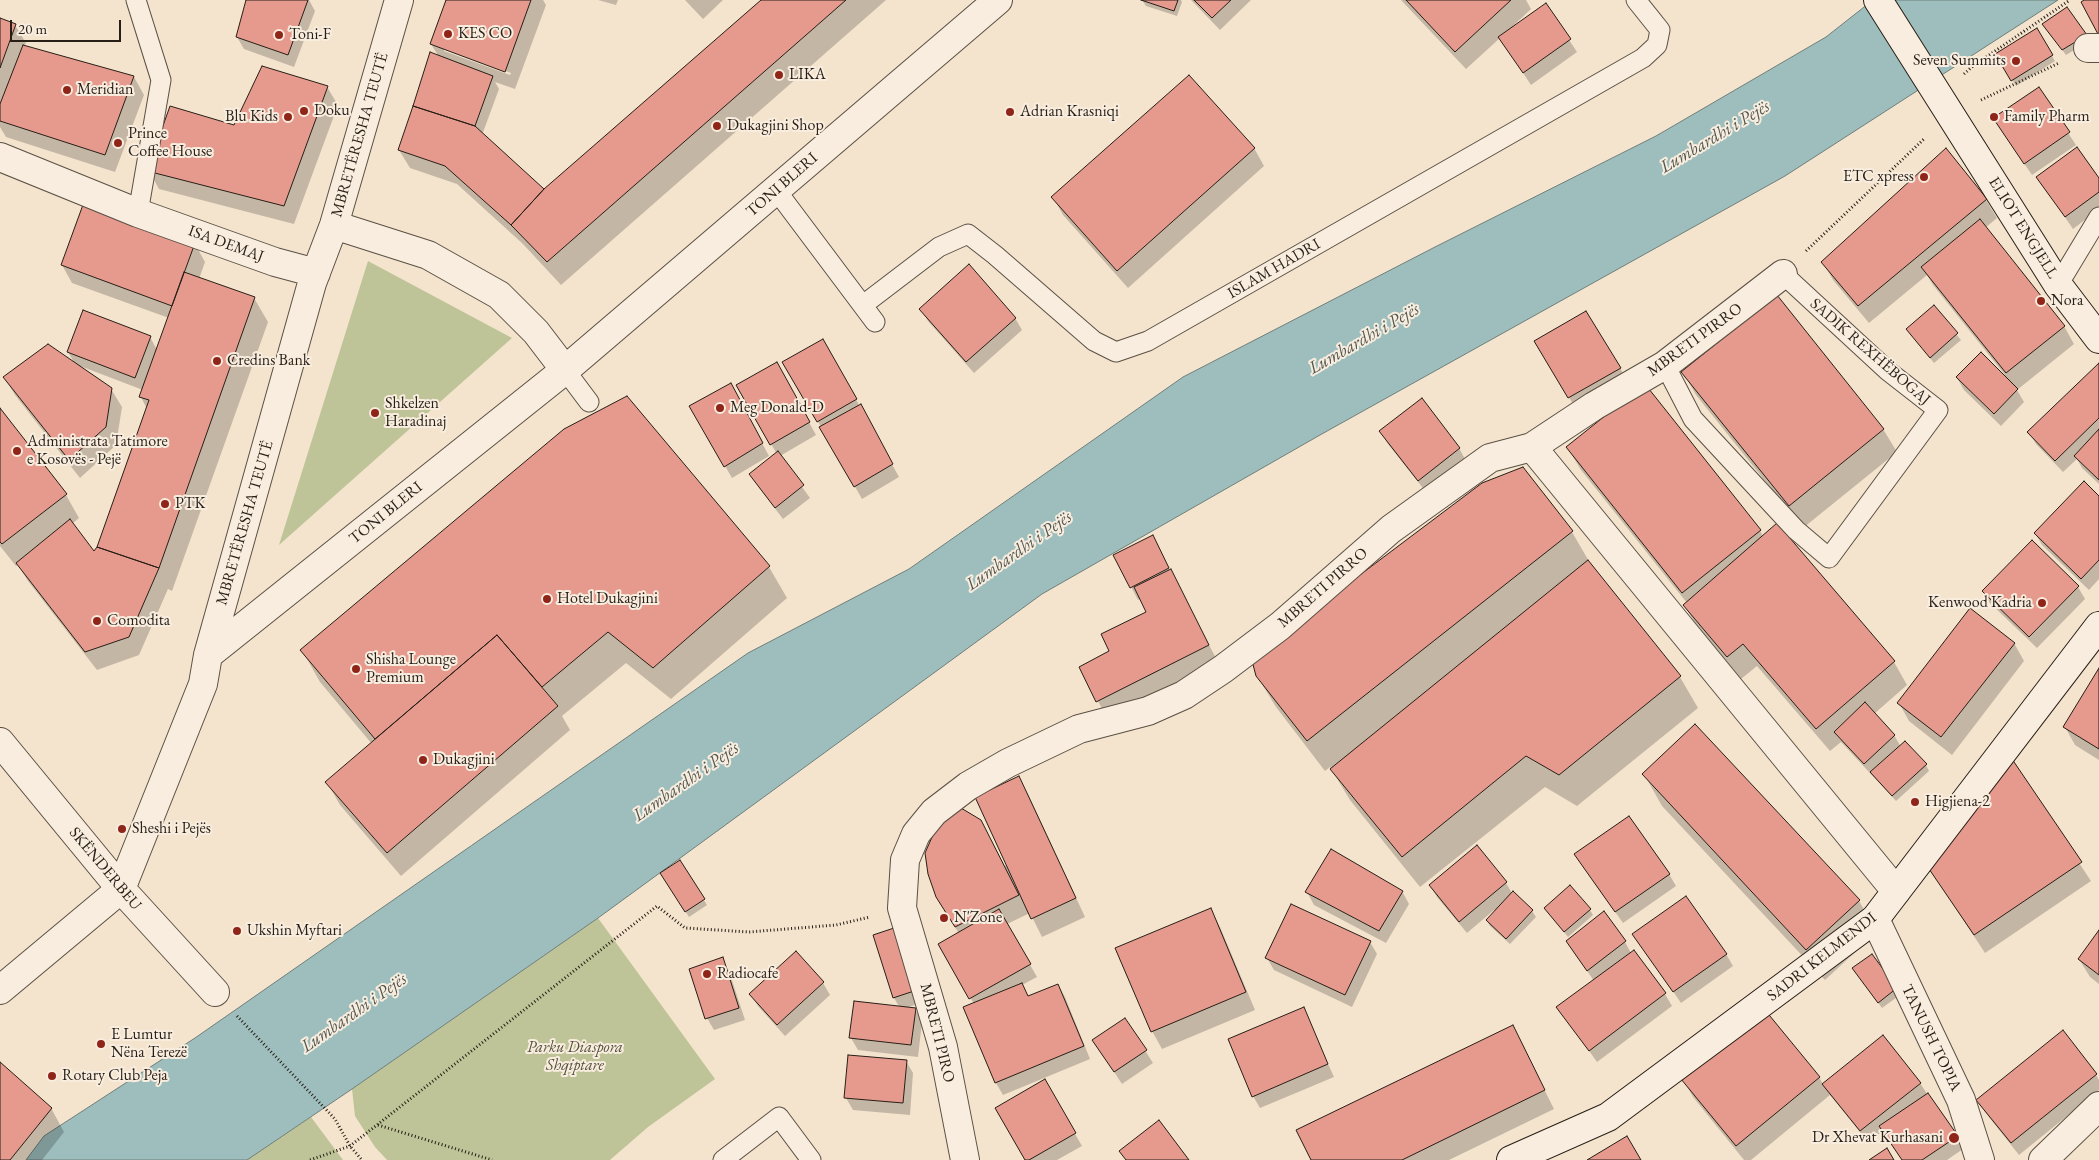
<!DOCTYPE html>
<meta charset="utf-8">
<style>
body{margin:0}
#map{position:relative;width:2099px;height:1160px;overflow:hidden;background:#f4e4cd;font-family:"EB Garamond",serif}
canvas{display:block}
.scale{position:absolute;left:10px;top:20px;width:111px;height:22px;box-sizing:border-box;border:2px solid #271e16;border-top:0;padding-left:6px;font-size:15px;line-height:18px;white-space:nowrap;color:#271e16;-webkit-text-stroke:4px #f8edde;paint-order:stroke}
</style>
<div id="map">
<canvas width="2099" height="1160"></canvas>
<div class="scale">20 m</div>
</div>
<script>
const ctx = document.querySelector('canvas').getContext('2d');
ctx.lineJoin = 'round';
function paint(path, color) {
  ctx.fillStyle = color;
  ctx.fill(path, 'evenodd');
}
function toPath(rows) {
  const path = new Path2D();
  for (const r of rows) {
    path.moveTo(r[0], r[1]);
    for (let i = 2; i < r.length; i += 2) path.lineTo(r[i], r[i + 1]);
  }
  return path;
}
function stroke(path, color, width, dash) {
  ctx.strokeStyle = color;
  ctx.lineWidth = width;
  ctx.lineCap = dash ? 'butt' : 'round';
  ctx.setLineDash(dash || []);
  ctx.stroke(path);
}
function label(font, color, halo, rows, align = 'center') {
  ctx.font = font + ' "EB Garamond",serif';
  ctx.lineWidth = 4;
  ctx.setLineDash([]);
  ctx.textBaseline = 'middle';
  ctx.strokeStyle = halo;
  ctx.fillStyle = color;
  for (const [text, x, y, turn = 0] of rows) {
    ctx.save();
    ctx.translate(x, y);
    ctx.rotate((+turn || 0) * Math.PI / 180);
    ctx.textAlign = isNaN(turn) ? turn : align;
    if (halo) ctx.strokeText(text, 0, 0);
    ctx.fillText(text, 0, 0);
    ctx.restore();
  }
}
paint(toPath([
 [368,261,512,338,279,545],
 [598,918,715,1079,648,1127,610,1160,387,1160,375,1147,355,1116,352,1089],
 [311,1117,343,1160,247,1160]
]), '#bec497');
const water = toPath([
 [1873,0,2058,0,1785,176,1320,435,1042,594,598,918,352,1089,247,1160,26,1160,44,1136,195,1038,748,653,909,569,1183,377,1435,247,1656,136,1826,37,1873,0]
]);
paint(water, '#9dbebd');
stroke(water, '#6e7e7a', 1);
paint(toPath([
 [248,0,309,0,315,11,294,67,244,49,237,37],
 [447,0,543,0,546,5,515,89,495,82,499,89,482,135,544,191,763,0,886,0,561,285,523,244,457,184,410,168,399,150,439,57,431,44],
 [444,48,511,73,510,75,444,51],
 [598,0,618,0,616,5],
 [685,0,723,0,703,19],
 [1142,0,1181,0,1182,2,1177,16,1146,6],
 [1191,0,1251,0,1220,30],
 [1401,0,1526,0,1531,9,1513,26,1514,27,1546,5,1577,52,1531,85,1500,38,1466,69],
 [0,20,15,25,26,43,24,46,134,77,144,95,115,172,6,137,0,127],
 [2036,30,2055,61,2016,86,1997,55],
 [2047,30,2089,41,2066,55],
 [327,87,338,105,294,224,159,189,149,171,235,126],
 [2039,89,2076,145,2032,175,2002,131],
 [1254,148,1264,166,1128,288,1063,215,1053,197],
 [1946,149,1986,200,1997,218,1985,228,2064,326,2074,344,2017,390,2024,402,2001,426,1964,390,1957,378,2005,375,1933,285,1927,275,1869,323,1833,280,1823,262],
 [2038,178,2099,180,2099,209,2073,229],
 [195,244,205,262,199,279,254,298,268,322,172,591,168,589,139,655,97,670,28,581,18,565,16,566,0,546,0,410,66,495,79,518,72,524,94,553,99,547,147,409,141,397,143,390,80,366,111,389,122,407,116,445,80,478,15,395,4,377,75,364,68,352,150,337,157,350,169,318,72,283,62,265],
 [1934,307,1961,340,1934,363,1907,329],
 [921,309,1015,318,1022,330,974,373,928,321],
 [823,340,899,477,862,499,784,362],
 [1536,342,1620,368,1627,380,1576,409],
 [777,364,816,435,780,456,810,498,783,519,758,486,751,474,777,454,737,386],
 [2099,364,2099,484,2082,468,2077,459,2063,472,2036,444,2029,432],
 [1683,372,1883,429,1897,452,1803,528,1696,395],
 [737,397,769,456,732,478,691,407],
 [1381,432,1459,448,1466,461,1426,492,1388,444],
 [1567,447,1760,530,1763,537,1894,662,1907,685,1874,714,1894,735,1901,747,1926,765,1929,771,1896,801,1841,742,1830,751,1757,666,1741,679,1698,628,1684,605,1687,603,1581,470],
 [1522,468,1572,532,1590,563,1680,677,1698,708,1577,806,1545,787,1420,887,1350,800,1330,767,1325,771,1276,707,1257,676],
 [2099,498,2099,579,2089,590,2042,545,2035,533],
 [1159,549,1219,664,1108,720,1080,667,1111,651,1148,612,1141,598,1138,600,1115,556],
 [769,567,787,598,671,699,626,663,562,716,570,730,401,876,340,805,327,782,372,744,320,682,302,650],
 [2078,587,2085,599,2037,648,1990,603,1983,591],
 [2014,643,2024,661,1952,755,1909,721,1899,703],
 [2099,671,2099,760,2075,745,2065,727],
 [2012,761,2091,881,1985,953,1928,866],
 [1644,774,1859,901,1877,932,1825,980,1662,806],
 [1019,778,1029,796,1085,917,1042,937,1030,913,1007,924,1037,977,1022,985,1029,997,1058,985,1065,997,1090,1059,1003,1095,996,1083,965,1008,974,1004,940,945,959,934,948,915,980,821,1005,866,1007,865],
 [679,861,707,905,689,917,665,879],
 [1583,866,1669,874,1676,886,1623,923],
 [1506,883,1512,893,1532,911,1536,917,1510,944,1490,926,1487,921,1495,912,1494,910,1467,933,1437,897,1430,885],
 [1402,891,1409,904,1386,943,1314,905,1307,892],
 [1545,908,1590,910,1593,915,1568,937],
 [1210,909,1220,927,1255,1010,1162,1049,1152,1031],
 [2099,932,2099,984,2090,977,2079,959],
 [1634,934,1726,954,1733,966,1681,1003],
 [874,936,926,1001,906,1008,915,1009,922,1022,918,1057,858,1050,851,1038,900,1008,894,998],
 [1370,942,1377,954,1352,1007,1274,970,1267,958],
 [1625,942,1631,953,1633,952,1665,994,1672,1006,1597,1062,1558,1007,1594,981,1575,953],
 [796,953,823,983,830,995,785,1036,758,1006,750,994],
 [1872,955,1900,995,1882,1008,1857,974],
 [722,959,729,971,745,1020,714,1030,707,1018],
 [1303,1009,1334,1077,1260,1108,1253,1096],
 [1125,1019,1153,1063,1122,1084,1101,1052],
 [1513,1027,1554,1109,1449,1160,1312,1160],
 [2062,1032,2096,1075,2099,1080,2099,1090,2019,1155,1985,1112,1978,1100],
 [906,1061,913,1073,910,1115,853,1110,846,1098],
 [0,1064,51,1108,64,1132,42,1160,0,1160],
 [1819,1077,1823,1084,1920,1083,1963,1149,1947,1160,1902,1160,1883,1131,1868,1142,1830,1095,1751,1160,1744,1160,1693,1097,1683,1079],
 [1044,1080,1082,1146,1057,1160,1026,1160]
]), '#0003');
const building = toPath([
 [246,0,308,0,288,55,236,37,246,0],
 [446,0,531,0,505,72,430,44,446,0],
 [761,0,846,0,547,262,511,225,544,189,761,0],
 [1141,0,1178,0,1174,11,1141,0],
 [1194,0,1231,0,1212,18,1194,0],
 [1406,0,1511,0,1455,52,1406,0],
 [2084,0,2099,0,2099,36,2081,2,2084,0],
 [1546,3,1571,39,1523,73,1498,37,1546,3],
 [2067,7,2087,35,2062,50,2042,24,2067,7],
 [0,18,16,24,0,68,0,18],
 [2037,28,2053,55,2011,81,1995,54,2037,28],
 [23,45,134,76,105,155,0,121,0,104,23,45],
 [430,52,493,76,475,126,413,106,430,52],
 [262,66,328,86,284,206,147,171,170,106,234,125,262,66],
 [1189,75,1255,148,1117,271,1051,197,1189,75],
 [2039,87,2070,132,2024,164,1993,118,2039,87],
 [413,106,475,126,544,189,511,225,445,166,398,150,413,106],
 [2077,147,2099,178,2099,192,2065,217,2036,177,2077,147],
 [1946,148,1987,199,1858,306,1821,262,1946,148],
 [84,202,195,243,172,306,61,265,84,202],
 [1980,219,2065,326,2006,373,1921,267,1980,219],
 [969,264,1016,318,966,362,919,309,969,264],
 [184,272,255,297,159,568,97,547,149,400,139,397,184,272],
 [1777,295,1884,429,1789,506,1681,372,1777,295],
 [1934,305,1958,333,1930,358,1906,329,1934,305],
 [83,310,151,336,135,378,67,352,83,310],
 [1586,311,1621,368,1568,398,1534,341,1586,311],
 [823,339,857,399,817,422,782,362,823,339],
 [48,344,112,388,106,427,69,460,3,377,48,344],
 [1981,352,2018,389,1994,414,1956,377,1981,352],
 [777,362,810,422,770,445,736,385,777,362],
 [2099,363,2099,418,2055,461,2027,432,2099,363],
 [731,383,763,443,724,467,689,406,731,383],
 [1645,384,1761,530,1682,593,1566,447,1645,384],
 [627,396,770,566,653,668,608,632,542,687,497,635,375,739,300,650,564,429,627,396],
 [1422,398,1460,448,1418,481,1379,431,1422,398],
 [861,404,893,464,854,487,819,427,861,404],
 [0,408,67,494,2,544,0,542,0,408],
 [2099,429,2099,480,2074,456,2099,429],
 [778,451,804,485,775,508,749,474,778,451],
 [1523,467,1573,531,1307,741,1256,676,1251,657,1482,483,1523,467],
 [2084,481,2099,496,2099,560,2081,579,2034,533,2084,481],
 [70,519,94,551,97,547,159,568,129,637,85,652,16,563,70,519],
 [1777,523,1895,661,1816,729,1743,644,1727,657,1683,605,1777,523],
 [1153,535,1169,568,1130,588,1113,555,1153,535],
 [2032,540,2079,586,2029,637,1982,591,2032,540],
 [1588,560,1681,676,1559,775,1526,756,1402,857,1330,769,1588,560],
 [1171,569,1209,645,1096,702,1079,667,1109,651,1101,634,1146,612,1134,587,1171,569],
 [1970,608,2015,643,1941,737,1897,703,1970,608],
 [497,635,558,706,387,853,325,782,497,635],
 [2099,668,2099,749,2063,727,2099,668],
 [1865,702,1895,735,1864,764,1834,732,1865,702],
 [1695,724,1860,900,1806,950,1642,774,1695,724],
 [1905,741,1927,764,1892,796,1870,772,1905,741],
 [2012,759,2082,862,1974,935,1927,866,2012,759],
 [1019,776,1076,898,1031,919,975,797,1019,776],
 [961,808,981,820,1019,895,955,927,936,897,928,874,925,853,936,828,961,808],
 [1629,816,1670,874,1615,912,1574,854,1629,816],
 [1477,845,1507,882,1459,922,1429,885,1477,845],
 [1331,849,1403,891,1379,931,1305,892,1331,849],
 [680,860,705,899,685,912,660,873,680,860],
 [1570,885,1591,909,1564,932,1544,908,1570,885],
 [1513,891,1533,910,1506,939,1486,920,1513,891],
 [1686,896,1727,954,1673,992,1632,934,1686,896],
 [1291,904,1371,941,1345,995,1265,958,1291,904],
 [1211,908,1246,992,1151,1032,1115,948,1211,908],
 [999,909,1031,964,969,999,938,944,999,909],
 [1604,911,1626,941,1587,971,1566,941,1604,911],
 [900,926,920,989,893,998,873,935,900,926],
 [2099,930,2099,975,2078,959,2099,930],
 [1634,950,1666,993,1589,1051,1556,1007,1634,950],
 [796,951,824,982,777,1025,749,994,796,951],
 [1872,954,1897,988,1878,1003,1852,968,1872,954],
 [723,957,739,1008,705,1019,689,969,723,957],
 [1022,983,1028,996,1058,984,1084,1046,995,1083,963,1007,1022,983],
 [854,1001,916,1008,911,1045,849,1038,854,1001],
 [1304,1007,1328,1064,1252,1097,1228,1039,1304,1007],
 [1765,1010,1820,1077,1736,1146,1681,1079,1765,1010],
 [1125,1018,1147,1050,1114,1072,1092,1040,1125,1018],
 [1513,1025,1545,1090,1402,1160,1311,1160,1296,1130,1513,1025],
 [2063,1030,2097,1074,2011,1143,1976,1100,2063,1030],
 [1883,1035,1921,1083,1860,1131,1822,1084,1883,1035],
 [848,1055,907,1060,903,1103,844,1098,848,1055],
 [0,1062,52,1108,10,1160,0,1160,0,1062],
 [1045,1079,1076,1133,1029,1160,1025,1160,995,1108,1045,1079],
 [1928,1093,1958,1136,1922,1160,1902,1160,1879,1126,1928,1093],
 [1159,1120,1189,1160,1126,1160,1119,1151,1159,1120],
 [1627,1136,1641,1160,1587,1160,1627,1136],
 [1887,1148,1894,1160,1869,1160,1887,1148]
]);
paint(building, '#e69a8e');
stroke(building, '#271e16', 1);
const lane = toPath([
 [136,0,161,80,138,213],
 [776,190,875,322],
 [2058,285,2099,217],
 [863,305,939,247,968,234,995,255,1094,341,1116,352,1148,341,1643,58,1657,45,1660,30,1636,0],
 [1665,365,1693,419,1796,530,1829,558,1938,410,1888,371,1783,274],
 [565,370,589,402],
 [723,1160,779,1117,811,1160]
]);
const street = toPath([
 [2088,48,2099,48],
 [0,157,138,213,275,262,316,273],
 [334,225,428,255,499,295,536,332,565,370],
 [1532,447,1896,891],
 [208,655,565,370,998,0],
 [0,742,121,889,215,992],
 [1875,919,1961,1100,1980,1160],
 [0,990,121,889,203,684,208,655,312,283,334,225,399,0],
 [965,1160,943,1047,902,908,905,860,916,834,934,812,968,786,1008,763,1079,729,1148,711,1184,695,1223,669,1280,626,1391,529,1490,458,1532,447,1594,406,1665,365,1783,274],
 [2043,1160,2099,1106]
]);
const secondary = toPath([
 [1878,0,2058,285,2099,339],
 [1511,1160,1608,1117,1875,919,2099,626]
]);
stroke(lane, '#5a5044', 21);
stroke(street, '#5a5044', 30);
stroke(secondary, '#271e16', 30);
stroke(toPath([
 [1964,74,1973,66,2070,0],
 [1981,100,2059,63],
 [1806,251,1925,138],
 [237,1016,335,1119,350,1146,362,1160],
 [378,1125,492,1160],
 [310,1160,350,1146,657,906,685,928,749,932,836,925,870,917]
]), '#271e16', 3, [1, 2.5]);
stroke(lane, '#f8edde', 19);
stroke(street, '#f8edde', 28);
stroke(secondary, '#f8edde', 28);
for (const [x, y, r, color] of [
 [448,34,5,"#8f2418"],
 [279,35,5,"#8f2418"],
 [2016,61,5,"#8f2418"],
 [779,75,5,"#8f2418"],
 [67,90,5,"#8f2418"],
 [304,111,5,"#8f2418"],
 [1010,112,5,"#8f2418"],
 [288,117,5,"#8f2418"],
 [1994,117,5,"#8f2418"],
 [717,126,5,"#8f2418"],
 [118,143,5,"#8f2418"],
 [1924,177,5,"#8f2418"],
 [2041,301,5,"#8f2418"],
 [217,361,5,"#8f2418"],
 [720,408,5,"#8f2418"],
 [375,413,5,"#8f2418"],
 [17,451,5,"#8f2418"],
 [165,504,5,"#8f2418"],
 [547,599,5,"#8f2418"],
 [2042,603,5,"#8f2418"],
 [97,621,5,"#8f2418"],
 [356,669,5,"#8f2418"],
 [423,760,5,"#8f2418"],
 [1915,802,5,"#8f2418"],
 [122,829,5,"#8f2418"],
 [944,918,5,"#8f2418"],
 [237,931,5,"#8f2418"],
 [707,974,5,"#8f2418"],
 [101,1044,5,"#8f2418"],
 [52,1076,5,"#8f2418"],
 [1954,1138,6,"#8f2418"]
]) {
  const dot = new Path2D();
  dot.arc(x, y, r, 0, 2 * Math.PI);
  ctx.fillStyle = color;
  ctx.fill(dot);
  stroke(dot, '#f8edde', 2);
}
label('16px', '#271e16', '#f8edde', [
 ["KES CO",458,34],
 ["Toni-F",289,35],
 ["Seven Summits",2006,61,"right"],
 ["LIKA",789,75],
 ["Meridian",77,90],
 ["Doku",314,111],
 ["Adrian Krasniqi",1020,112],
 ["Blu Kids",278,117,"right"],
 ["Family Pharm",2004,117],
 ["Dukagjini Shop",727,126],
 ["Prince",128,134],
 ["Coffee House",128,152],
 ["ETC xpress",1914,177,"right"],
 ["Nora",2051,301],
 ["Credins Bank",227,361],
 ["Shkelzen",385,404],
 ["Haradinaj",385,422],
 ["Meg Donald-D",730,408],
 ["Administrata Tatimore",27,442],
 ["e Kosovës - Pejë",27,460],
 ["PTK",175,504],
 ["Hotel Dukagjini",557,599],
 ["Kenwood Kadria",2032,603,"right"],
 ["Comodita",107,621],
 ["Shisha Lounge",366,660],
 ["Premium",366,678],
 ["Dukagjini",433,760],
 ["Higjiena-2",1925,802],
 ["Sheshi i Pejës",132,829],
 ["N'Zone",954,918],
 ["Ukshin Myftari",247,931],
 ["Radiocafe",717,974],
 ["E Lumtur",111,1035],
 ["Nëna Terezë",111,1053],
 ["Rotary Club Peja",62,1076],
 ["Dr Xhevat Kurhasani",1943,1138,"right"]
], 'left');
label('16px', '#271e16', '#f8edde', [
 ["MBRETËRESHA TEUTË",360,135,-74],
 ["TONI BLERI",782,185,-41],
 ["ELIOT ENGJELL",2023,228,58],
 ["ISA DEMAJ",226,244,20],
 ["ISLAM HADRI",1274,269,-30],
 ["MBRETI PIRRO",1695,340,-36],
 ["SADIK REXHËBOGAJ",1870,352,41],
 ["TONI BLERI",386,513,-39],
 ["MBRETËRESHA TEUTË",245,523,-74],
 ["MBRETI PIRRO",1323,588,-41],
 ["SKËNDERBEU",105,869,50],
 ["SADRI KELMENDI",1822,957,-38],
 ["MBRETI PIRO",937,1033,76],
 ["TANUSH TOPIA",1931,1038,64]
]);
label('italic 16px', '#54503d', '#f8edde', [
 ["Parku Diaspora",575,1048],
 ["Shqiptare",575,1066]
]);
label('italic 18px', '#505650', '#f8edde', [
 ["Lumbardhi i Pejës",1715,137,-31],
 ["Lumbardhi i Pejës",1364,339,-30],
 ["Lumbardhi i Pejës",1019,551,-35],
 ["Lumbardhi i Pejës",686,782,-35],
 ["Lumbardhi i Pejës",354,1013,-35]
]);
</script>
